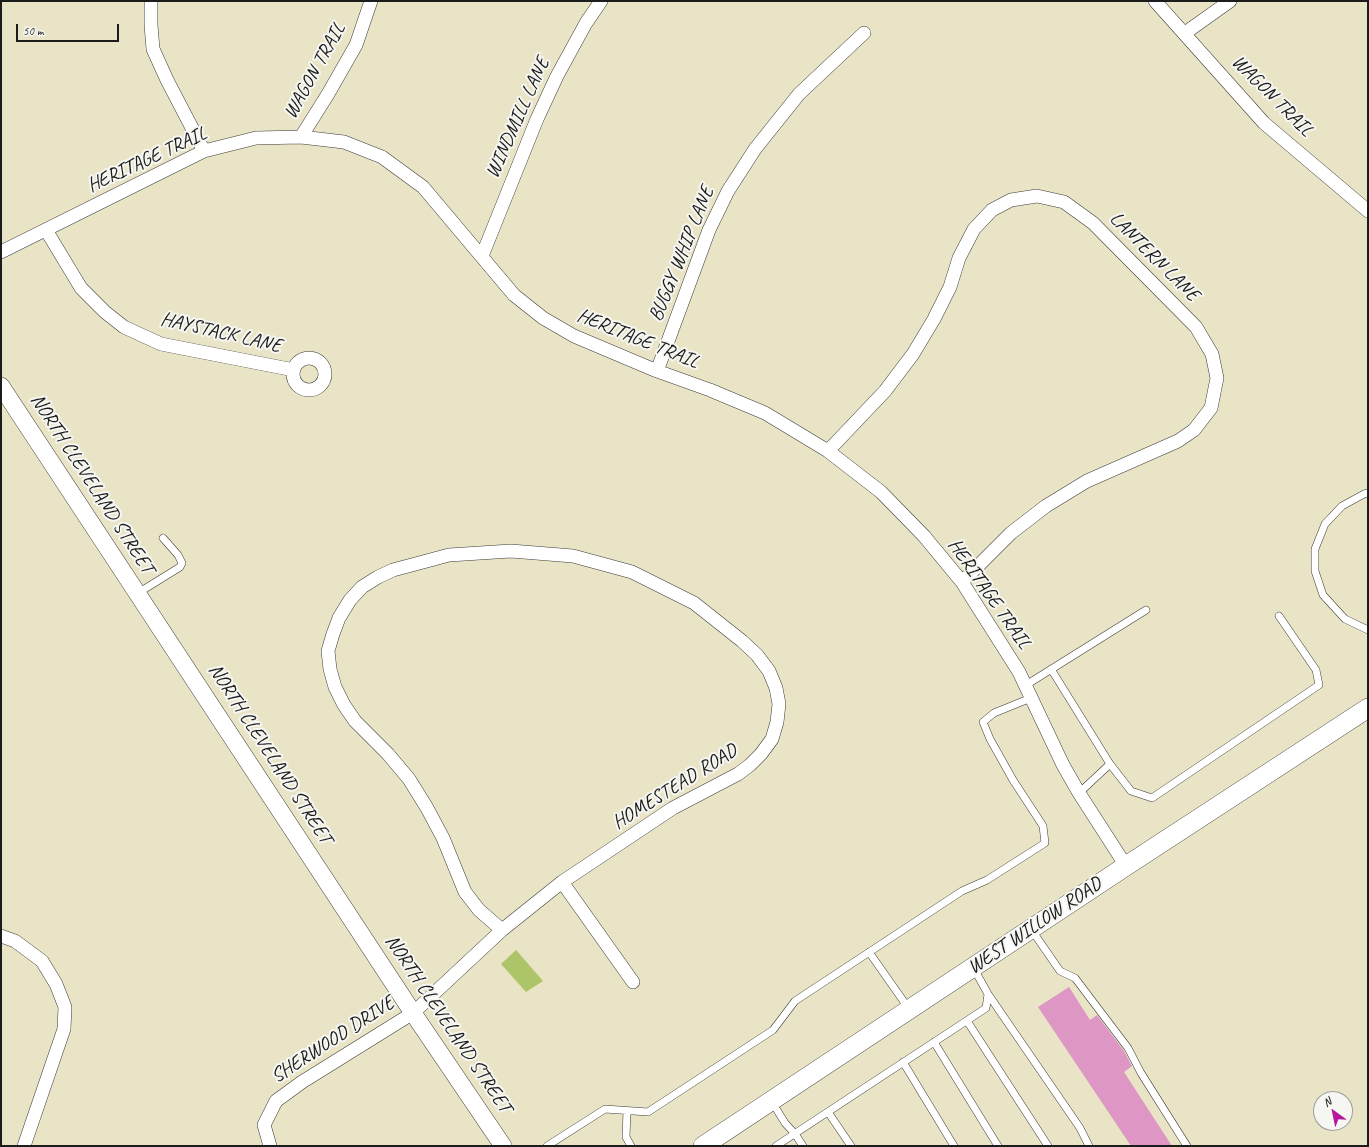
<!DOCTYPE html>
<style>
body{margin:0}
#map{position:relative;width:1369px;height:1147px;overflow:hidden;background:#eae4c6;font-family:Caveat,sans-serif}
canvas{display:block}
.frame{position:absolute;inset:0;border:2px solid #1c1c1c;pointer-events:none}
.north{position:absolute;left:1313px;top:1091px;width:40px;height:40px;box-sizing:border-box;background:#f6f6f2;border:1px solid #9f9f9c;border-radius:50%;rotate:327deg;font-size:11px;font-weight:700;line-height:16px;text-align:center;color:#1c1c1c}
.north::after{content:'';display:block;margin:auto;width:14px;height:18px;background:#b5179e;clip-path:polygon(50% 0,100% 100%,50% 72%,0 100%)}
.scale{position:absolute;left:16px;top:24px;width:103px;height:18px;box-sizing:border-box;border:2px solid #1c1c1c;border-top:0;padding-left:5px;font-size:12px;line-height:14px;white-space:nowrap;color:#1c1c1c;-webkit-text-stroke:3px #f6f6f2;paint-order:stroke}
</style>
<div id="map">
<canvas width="1369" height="1147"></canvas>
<div class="frame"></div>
<div class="north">N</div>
<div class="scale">50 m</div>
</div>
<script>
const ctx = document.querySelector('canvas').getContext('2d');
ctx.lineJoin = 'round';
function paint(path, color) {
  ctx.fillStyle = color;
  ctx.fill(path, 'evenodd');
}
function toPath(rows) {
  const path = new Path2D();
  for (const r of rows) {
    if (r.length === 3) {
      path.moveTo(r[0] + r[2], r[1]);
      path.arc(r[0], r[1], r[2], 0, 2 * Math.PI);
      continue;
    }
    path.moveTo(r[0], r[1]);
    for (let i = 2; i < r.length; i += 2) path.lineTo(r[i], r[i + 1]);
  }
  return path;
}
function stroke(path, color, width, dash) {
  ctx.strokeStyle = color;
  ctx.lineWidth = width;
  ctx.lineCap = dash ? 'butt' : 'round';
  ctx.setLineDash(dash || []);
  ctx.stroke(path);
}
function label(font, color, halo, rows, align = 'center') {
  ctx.font = font + ' Caveat,sans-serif';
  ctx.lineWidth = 4;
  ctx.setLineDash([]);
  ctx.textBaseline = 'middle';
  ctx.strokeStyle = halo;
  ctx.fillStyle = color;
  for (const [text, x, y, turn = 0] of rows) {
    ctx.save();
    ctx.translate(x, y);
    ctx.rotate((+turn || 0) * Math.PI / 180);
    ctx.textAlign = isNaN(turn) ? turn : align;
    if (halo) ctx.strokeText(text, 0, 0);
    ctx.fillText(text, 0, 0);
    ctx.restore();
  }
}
paint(toPath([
 [516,950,543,981,526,992,501,964]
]), '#aec468');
paint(toPath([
 [1069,987,1090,1020,1097,1015,1124,1051,1132,1066,1124,1072,1172,1146,1131,1146,1038,1007]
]), '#de96c4');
const service = toPath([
 [1368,493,1364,494,1342,506,1325,524,1315,549,1315,571,1323,595,1345,619,1368,630],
 [138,593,180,567,182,563,178,555,163,538],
 [1051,669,1110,764,1079,793],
 [1026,685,1146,610],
 [1110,764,1131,791,1152,798,1319,685,1316,670,1279,616],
 [1031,929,1060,971,1075,978,1128,1048,1141,1073,1187,1146],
 [869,952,909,1009],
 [988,994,1080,1128,1089,1146],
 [967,1021,1048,1146],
 [934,1042,998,1146],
 [903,1062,954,1146],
 [772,1102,785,1123,795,1134,803,1146],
 [627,1111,626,1137,631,1146],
 [828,1112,851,1146],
 [547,1146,605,1109,648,1112,773,1030,795,1001,962,891,987,880,1045,843,1043,826,1013,780,990,739,983,722,994,713,1031,698],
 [776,1146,986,1008,988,994,973,967]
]);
const minor = toPath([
 [151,1,151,25,153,49,167,80,204,151],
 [1155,1,1264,123,1368,211],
 [1185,33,1230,1],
 [301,137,328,94,356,45,371,1],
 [46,230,81,288,105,312,124,327,161,344,294,370],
 [1,252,204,151,256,138,301,137,344,142,382,157,423,187,514,295,543,318,574,336,657,371,710,390,765,413,828,451,881,492,924,536,962,582,1019,672,1063,765,1079,793,1126,866],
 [482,256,537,119,557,76,586,23,601,1],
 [309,374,16],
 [657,371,709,230,728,191,755,149,799,94,864,33],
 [828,451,885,391,913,354,934,319,950,287,959,258,974,229,992,210,1011,200,1037,196,1064,202,1093,223,1196,327,1212,354,1217,378,1211,408,1194,430,1178,441,1087,481,1046,506,1011,533,962,582],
 [562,882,633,982],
 [1,936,15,941,42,961,56,984,65,1007,64,1029,24,1146],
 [270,1146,264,1125,276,1101,302,1082,413,1013,502,930,562,882,673,808,738,774,750,765,761,754,772,739,777,722,779,704,776,688,769,671,757,655,742,641,694,603,632,572,573,556,511,551,449,555,393,570,378,577,362,587,350,600,339,618,333,634,328,651,330,669,335,687,344,705,355,721,388,754,409,779,427,808,443,838,465,892,479,910,502,930]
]);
const tertiary = toPath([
 [1,386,413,1013,503,1146]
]);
const secondary = toPath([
 [703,1146,1126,866,1368,708]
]);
stroke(service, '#3b3a36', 8);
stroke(minor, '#3b3a36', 14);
stroke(tertiary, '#3b3a36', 18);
stroke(secondary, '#3b3a36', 20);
stroke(service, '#fff', 7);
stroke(minor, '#fff', 13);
stroke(tertiary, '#fff', 17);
stroke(secondary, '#fff', 19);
label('20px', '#1c1c1c', '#f6f6f2', [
 ["WAGON TRAIL",315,71,-61],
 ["WAGON TRAIL",1272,96,45],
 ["WINDMILL LANE",518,118,-66],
 ["HERITAGE TRAIL",147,160,-25],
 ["BUGGY WHIP LANE",682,254,-68],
 ["LANTERN LANE",1154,257,45],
 ["HAYSTACK LANE",221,333,13],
 ["HERITAGE TRAIL",638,339,22],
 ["NORTH CLEVELAND STREET",92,484,57],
 ["HERITAGE TRAIL",989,594,55],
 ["NORTH CLEVELAND STREET",270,754,57],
 ["HOMESTEAD ROAD",675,787,-32],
 ["WEST WILLOW ROAD",1035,926,-34],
 ["NORTH CLEVELAND STREET",448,1024,56],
 ["SHERWOOD DRIVE",333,1040,-33]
]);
</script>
